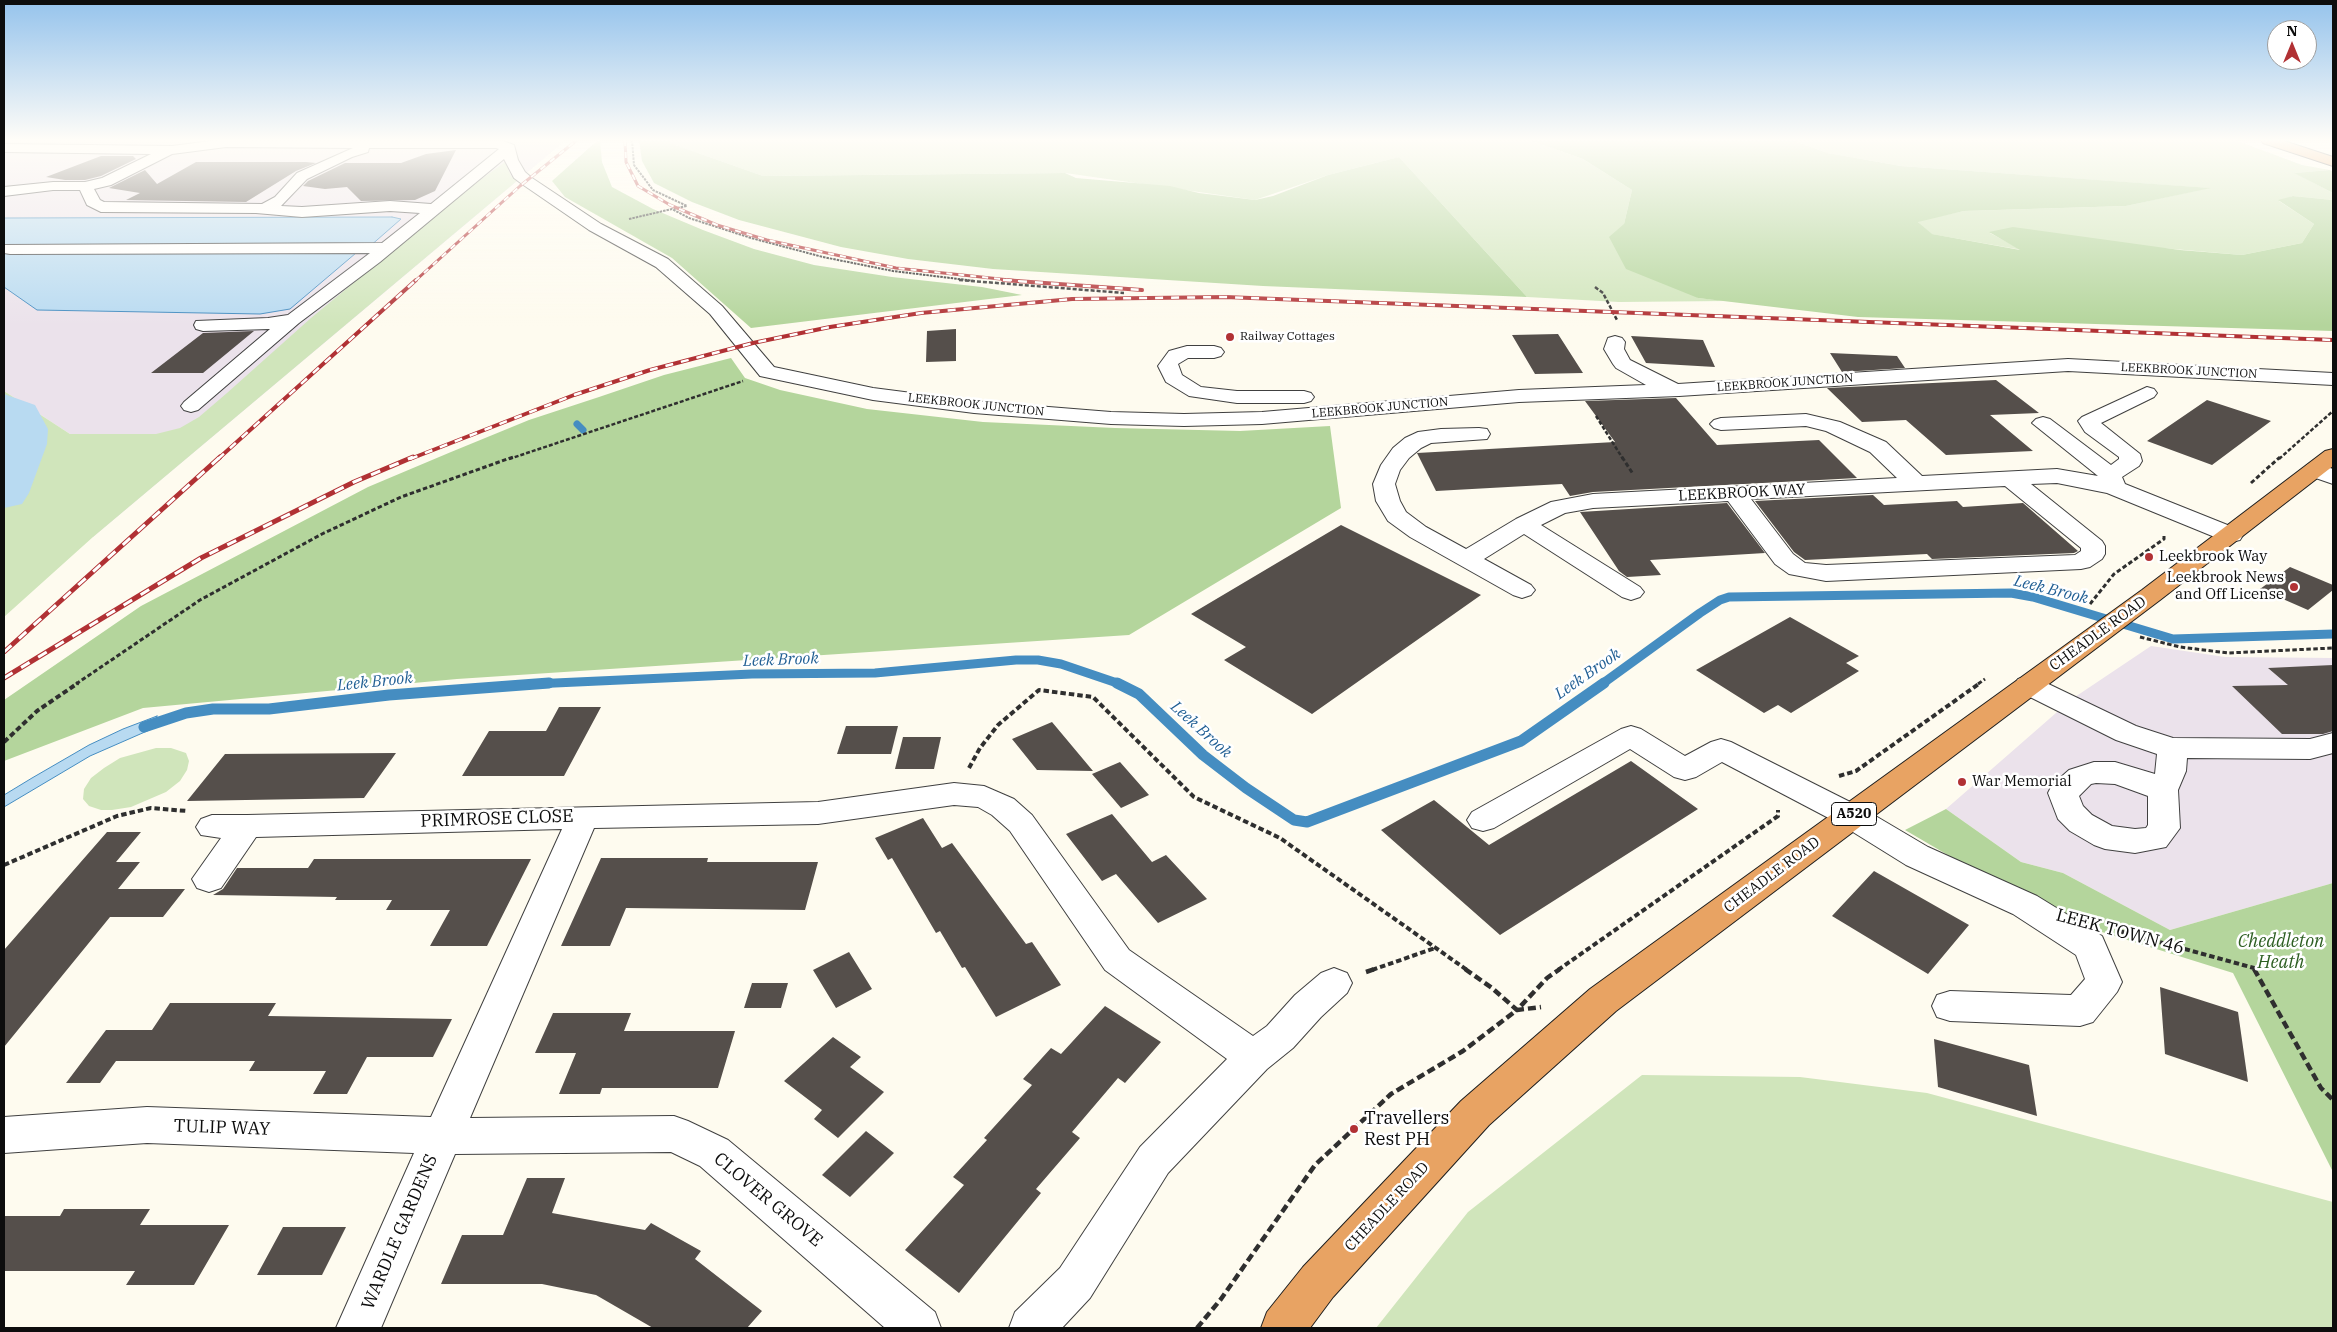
<!DOCTYPE html>
<style>
body{margin:0}
#map{position:relative;width:2337px;height:1332px;overflow:hidden;background:#fefbef;font-family:"IBM Plex Serif",serif}
canvas{display:block}
.frame{position:absolute;inset:0;border:5px solid #0d0d0d;pointer-events:none}
.north{position:absolute;left:2267px;top:20px;width:50px;height:50px;box-sizing:border-box;background:#fff;border:1px solid #9e9e9e;border-radius:50%;rotate:0deg;font-size:14px;font-weight:700;line-height:20px;text-align:center;color:#0d0d0d}
.north::after{content:'';display:block;margin:auto;width:18px;height:22px;background:#b13134;clip-path:polygon(50% 0,100% 100%,50% 72%,0 100%)}
</style>
<div id="map">
<canvas width="2337" height="1332"></canvas>
<div class="frame"></div>
<div class="north">N</div>
</div>
<script>
const ctx = document.querySelector('canvas').getContext('2d');
ctx.lineJoin = 'round';
function paint(path, color) {
  ctx.fillStyle = color;
  ctx.fill(path, 'evenodd');
}
function toPath(rows) {
  const path = new Path2D();
  for (const r of rows) {
    path.moveTo(r[0], r[1]);
    for (let i = 2; i < r.length; i += 2) path.lineTo(r[i], r[i + 1]);
  }
  return path;
}
function stroke(path, color, width, dash) {
  ctx.strokeStyle = color;
  ctx.lineWidth = width;
  ctx.lineCap = dash ? 'butt' : 'round';
  ctx.setLineDash(dash || []);
  ctx.stroke(path);
}
function label(font, color, halo, rows, align = 'center') {
  ctx.font = font + ' "IBM Plex Serif",serif';
  ctx.lineWidth = 5;
  ctx.setLineDash([]);
  ctx.textBaseline = 'middle';
  ctx.strokeStyle = halo;
  ctx.fillStyle = color;
  for (const [text, x, y, turn = 0] of rows) {
    ctx.save();
    ctx.translate(x, y);
    ctx.rotate((+turn || 0) * Math.PI / 180);
    ctx.textAlign = isNaN(turn) ? turn : align;
    if (halo) ctx.strokeText(text, 0, 0);
    ctx.fillText(text, 0, 0);
    ctx.restore();
  }
}
paint(toPath([
 [4,140,566,140,93,537,70,434,4,391],
 [2151,646,2225,657,2333,658,2333,883,2170,930,2063,873,2021,862,1946,809,2072,699]
]), '#ebe2eb');
paint(toPath([
 [670,140,1529,140,1583,159,1632,190,1624,224,1698,298,1727,301,1619,302,1527,297,1399,157,1328,175,1255,200,1065,173,763,176,670,143],
 [1791,140,2235,140,2302,165,2330,170,2295,173,2333,193,2333,200,2293,196,2279,201,2314,224,2302,243,2242,255,1990,233,2022,250,1931,234,1917,221,1964,211,2126,206,2208,188,1901,166,1828,153],
 [505,162,511,176,518,180,93,537,4,617,4,391,70,434,156,434,180,428,199,417,227,393,311,318,466,190],
 [156,748,171,748,186,753,189,761,187,770,180,781,166,792,131,807,112,810,101,810,89,806,83,799,84,789,91,778,104,768,120,758],
 [1642,1075,1800,1077,1927,1093,2333,1202,2333,1328,1376,1328,1468,1212]
]), '#d0e5bb');
paint(toPath([
 [598,140,600,140,602,162,612,187,653,209,703,230,754,249,814,265,892,277,982,287,1022,295,751,328,672,258,565,197,552,181],
 [639,140,670,140,670,143,763,176,1065,173,1076,178,1170,186,1199,193,1255,200,1273,196,1328,175,1399,157,1527,297,1263,286,993,269,908,259,841,247,739,220,692,202,654,183,642,161],
 [1529,140,1791,140,1828,153,1901,166,2211,188,2126,206,1964,211,1918,222,1932,234,2020,250,1989,232,2013,227,2180,250,2242,255,2302,243,2314,224,2278,200,2293,196,2333,200,2333,331,1858,317,1698,298,1626,269,1609,237,1624,224,1632,190,1583,159],
 [2330,170,2333,172,2333,193,2294,173],
 [731,358,745,378,780,390,867,409,983,422,1115,428,1240,431,1330,426,1341,508,1129,635,457,679,143,708,4,761,4,700,141,606,368,487,451,452,529,420,599,397,664,375],
 [1946,809,2021,862,2063,873,2170,930,2333,883,2333,1172,2233,973,2054,917,1905,830]
]), '#b4d59c');
const water = toPath([
 [392,217,401,219,369,247,4,247,4,218,392,217],
 [348,249,356,253,290,309,260,314,37,310,4,287,4,251,348,249],
 [157,716,154,728,90,756,4,807,4,795,32,778,89,745,123,729,157,716]
]);
paint(water, '#b8daf1');
stroke(water, '#458dc1', 1);
stroke(toPath([
 [577,424,583,430]
]), '#458dc1', 7);
stroke(toPath([
 [533,684,752,674,875,673,1016,660,1038,660,1061,664,1120,684],
 [1602,684,1700,613,1720,600,1729,597,2011,593,2033,597,2173,639,2333,634]
]), '#458dc1', 9);
stroke(toPath([
 [1117,683,1139,694,1203,755,1246,788,1294,820,1307,822,1521,741,1604,683],
 [144,727,186,713,213,709,269,709,389,695,549,683]
]), '#458dc1', 11);
paint(toPath([
 [4,394,35,405,48,429,47,444,29,493,22,504,4,508,4,394]
]), '#b8daf1');
paint(toPath([
 [456,150,435,191,415,200,361,201,347,187,325,189,303,186,308,181,345,163,401,163,426,154],
 [101,156,133,156,136,159,101,176,85,180,65,180,46,177],
 [196,162,306,162,316,163,296,171,246,202,126,200,140,193,109,188,145,170,157,184],
 [956,329,956,361,926,362,927,331],
 [254,331,203,373,151,373,203,333],
 [1558,334,1583,373,1535,374,1512,335],
 [1631,336,1703,340,1715,367,1646,363],
 [1830,353,1897,356,1905,368,1842,372],
 [1996,380,2039,413,1990,415,2033,451,1946,455,1906,420,1862,422,1827,388],
 [1676,398,1717,445,1819,440,1857,478,1593,492,1570,496,1562,484,1436,491,1417,453,1615,442,1585,401],
 [2207,400,2271,421,2212,465,2147,441],
 [1873,495,1884,505,1957,501,1963,507,2023,503,2078,551,2074,553,1932,559,1927,554,1805,560,1794,552,1755,501],
 [1727,503,1765,553,1650,560,1661,575,1627,577,1619,571,1580,512],
 [1341,525,1481,595,1312,714,1224,660,1246,647,1191,614],
 [2290,567,2333,585,2333,590,2308,610,2260,589],
 [1790,617,1859,656,1846,663,1859,671,1791,713,1778,705,1764,713,1696,670],
 [2333,665,2333,731,2323,734,2282,734,2232,686,2288,685,2268,668],
 [559,707,601,707,564,776,462,776,489,731,546,731],
 [1052,722,1093,771,1037,770,1012,739],
 [846,726,898,726,891,754,837,754],
 [903,737,941,737,934,769,895,769],
 [396,753,364,798,187,801,225,754],
 [1631,761,1698,809,1500,935,1381,830,1434,800,1489,845],
 [1120,762,1149,795,1121,808,1092,774],
 [1112,814,1152,862,1166,855,1207,899,1158,923,1116,874,1102,881,1066,834],
 [923,818,942,848,952,843,1026,944,1032,942,1061,985,996,1017,965,967,962,968,940,931,936,933,892,858,888,860,875,838],
 [107,832,141,832,116,862,140,862,118,889,185,889,163,917,110,917,4,1047,4,950],
 [601,858,708,858,707,862,818,862,805,910,626,908,610,946,561,946],
 [314,859,531,859,487,946,430,946,450,910,386,910,392,900,335,900,337,897,213,895,223,889,237,868,308,868],
 [1874,871,1969,925,1928,974,1832,916],
 [849,952,872,989,836,1008,813,970],
 [752,983,788,983,781,1008,744,1008],
 [2160,987,2238,1012,2248,1082,2165,1054],
 [170,1003,276,1003,268,1016,452,1019,433,1057,367,1057,347,1094,313,1094,326,1071,249,1071,255,1061,116,1061,100,1083,66,1083,106,1030,152,1030],
 [1105,1006,1161,1042,1125,1083,1118,1078,1072,1132,1080,1138,1036,1189,1041,1193,959,1293,905,1250,964,1185,953,1177,987,1140,984,1138,1032,1085,1023,1079,1051,1048,1061,1054],
 [553,1013,631,1013,624,1031,735,1031,718,1088,602,1088,600,1094,559,1094,576,1053,535,1053],
 [833,1037,861,1057,850,1067,884,1092,838,1138,814,1119,822,1110,784,1081],
 [1934,1039,2029,1065,2037,1116,1938,1087],
 [866,1131,894,1153,850,1197,822,1175],
 [527,1178,565,1178,552,1213,645,1230,651,1223,701,1251,695,1259,762,1311,747,1328,653,1328,596,1295,542,1284,441,1284,462,1235,503,1235],
 [64,1209,150,1209,140,1225,229,1225,194,1285,126,1285,135,1271,4,1271,4,1216,60,1216],
 [283,1227,346,1227,322,1275,257,1275]
]), '#554f4b');
const minor = toPath([
 [218,140,503,141,514,145,518,160,525,172,532,178,601,224,668,259,722,306,774,367,873,388,974,401,1111,412,1184,414,1262,412,1519,390,1646,385,1616,368,1613,364,1604,349,1608,338,1615,336,1622,338,1625,342,1624,349,1630,360,1678,384,2068,359,2333,373,2333,385,2068,371,1679,396,1519,402,1262,424,1184,426,1111,424,974,413,873,400,760,376,710,314,656,267,589,230,522,184,514,178,504,159,380,262,299,323,198,410,191,412,184,410,181,406,184,402,270,329,203,331,196,329,194,325,196,321,268,318,288,315,370,253,10,254,4,253,4,245,382,243,420,213,390,211,302,217,256,213,101,212,87,205,80,190,53,190,4,196,4,187,53,182,85,182,102,178,151,154,4,152,4,144,172,146,218,140],
 [226,147,353,148,297,173,275,197,262,204,104,202,100,200,94,189,111,185,172,154,226,147],
 [369,148,496,148,499,149,431,204,390,201,302,207,281,206,307,179,352,157,368,152,369,148],
 [1187,346,1214,346,1221,348,1224,352,1221,356,1214,358,1188,358,1178,364,1182,375,1201,387,1237,391,1304,391,1311,393,1314,397,1311,401,1304,403,1237,403,1189,396,1166,382,1158,366,1169,351,1187,346],
 [2147,387,2154,389,2157,393,2154,397,2101,423,2140,454,2142,461,2139,466,2122,477,2125,484,2240,530,2243,535,2240,540,2231,542,2222,540,2107,493,2057,483,2031,484,2102,541,2105,546,2105,554,2102,559,2090,567,2081,569,1826,581,1789,574,1775,564,1728,501,1593,508,1565,513,1541,525,1640,587,1644,592,1640,597,1631,600,1622,597,1524,534,1484,559,1531,585,1535,590,1531,595,1522,598,1513,595,1410,537,1388,521,1376,501,1373,484,1381,465,1393,448,1405,438,1418,432,1441,429,1479,428,1487,429,1490,434,1487,439,1431,443,1421,448,1409,458,1400,470,1395,484,1400,501,1406,512,1426,527,1466,549,1516,519,1551,502,1593,494,1897,478,1870,452,1826,431,1806,426,1721,430,1714,428,1710,424,1714,420,1721,418,1806,414,1840,422,1886,442,1922,476,2057,469,2098,476,2032,423,2036,419,2043,417,2050,419,2111,465,2119,459,2119,457,2085,432,2078,421,2082,417,2147,387],
 [2005,486,2081,548,2081,551,2075,555,1826,565,1805,563,1793,554,1751,499,2005,486],
 [2315,463,2333,469,2333,484,2307,475,2304,470,2307,465,2315,463],
 [2028,676,2038,679,2136,726,2173,738,2310,739,2333,733,2333,753,2310,759,2187,758,2186,771,2178,790,2180,828,2166,847,2135,853,2105,849,2094,845,2070,831,2058,819,2048,793,2052,785,2069,770,2094,762,2115,762,2155,774,2157,754,2116,740,2018,691,2014,685,2018,679,2028,676],
 [2096,783,2115,784,2148,796,2148,825,2146,828,2135,829,2112,826,2092,815,2083,806,2079,796,2091,784,2096,783],
 [1631,726,1641,729,1685,756,1711,742,1721,739,1731,742,1862,808,1928,847,2037,896,2102,936,2122,982,2117,992,2093,1022,2080,1026,1950,1021,1937,1017,1932,1006,1937,995,1950,991,2071,995,2085,979,2076,955,2013,914,1906,865,1840,824,1722,762,1696,777,1685,780,1674,777,1630,749,1494,828,1483,831,1472,828,1467,820,1472,812,1621,729,1631,726],
 [954,783,984,786,1014,799,1032,815,1129,950,1253,1036,1267,1026,1295,995,1321,973,1334,968,1347,973,1352,983,1347,993,1321,1017,1293,1048,1267,1069,1168,1173,1090,1298,1062,1328,1009,1328,1015,1312,1060,1268,1140,1147,1227,1059,1105,970,1010,831,992,815,978,807,954,805,818,824,594,828,470,1118,674,1116,688,1121,728,1140,935,1312,941,1328,885,1328,700,1166,671,1152,455,1154,381,1328,336,1328,414,1153,147,1143,4,1153,4,1117,147,1107,431,1117,562,829,256,837,221,888,209,892,197,888,192,879,221,838,201,835,196,827,201,819,212,815,247,815,818,802,954,783]
]);
const highway = toPath([
 [2261,140,2281,140,2333,157,2333,166,2263,143,2261,140],
 [2333,449,2333,466,2160,600,1616,1011,1489,1125,1333,1297,1310,1328,1261,1328,1267,1312,1303,1267,1461,1101,1590,989,2142,590,2325,451,2333,449]
]);
stroke(minor, '#404040', 2);
stroke(highway, '#1e1e1e', 2);
stroke(toPath([
 [632,140,634,165,653,190,687,206,673,209],
 [629,219,672,209,689,218,751,238,823,257,893,271,975,281]
]), '#2f2f2f', 2, [2.5, 1]);
stroke(toPath([
 [959,280,1124,293],
 [1595,287,1603,293,1617,320],
 [1596,416,1623,459],
 [509,459,743,381],
 [2279,459,2333,411]
]), '#2f2f2f', 2.5, [4, 2]);
stroke(toPath([
 [1622,457,1633,474],
 [2251,483,2280,457],
 [2090,604,2114,574,2164,539,2164,535],
 [2140,637,2180,647,2228,653,2333,648],
 [76,684,200,600,322,534,401,497,513,457],
 [1978,684,1985,679]
]), '#2f2f2f', 3, [4.5, 2.5]);
stroke(toPath([
 [4,742,37,711,78,683],
 [969,768,980,748,998,725,1039,690,1093,697,1194,797,1280,838,1467,970],
 [1839,776,1856,771,1980,683],
 [4,865,117,816,151,808,187,811],
 [2119,931,2254,968,2255,970],
 [1372,970,1435,948],
 [1558,970,1778,816,1778,810]
]), '#2f2f2f', 4, [5.5, 3]);
stroke(toPath([
 [1465,969,1492,988,1517,1010,1547,978,1560,969],
 [2254,969,2321,1088,2333,1100],
 [1366,972,1375,969],
 [1197,1328,1221,1299,1315,1165,1391,1094,1463,1051,1517,1010,1541,1007]
]), '#2f2f2f', 4.5, [8, 4]);
paint(minor, '#fff');
paint(highway, '#e8a363');
const railFar2 = toPath([
 [625,140,626,162,638,186,670,205,717,225,767,240,896,268,1019,281],
 [415,281,520,186,577,140]
]);
const railFar1 = toPath([
 [1003,280,1142,290],
 [218,459,416,280],
 [410,459,574,395,650,370,753,343,830,327,921,313,1072,299,1225,297,2333,340]
]);
const rail = toPath([
 [4,652,220,457],
 [4,678,201,558,354,482,413,457]
]);
stroke(railFar2, '#b13134', 3);
stroke(railFar1, '#b13134', 4);
stroke(rail, '#b13134', 5);
stroke(railFar2, '#fff', 2, [6]);
stroke(railFar1, '#fff', 2.5, [8]);
stroke(rail, '#fff', 3, [10]);
const sky = ctx.createLinearGradient(0, 0, 0, 326);
sky.addColorStop(0, '#95c3ec');
sky.addColorStop(0.43, '#fffdf8');
sky.addColorStop(1, '#fffdf800');
ctx.fillStyle = sky;
ctx.fillRect(0, 0, 2337, 326);
for (const [x, y, r, color] of [
 [1230,337,5,"#b13134"],
 [2149,557,5,"#b13134"],
 [2294,587,5,"#b13134"],
 [1962,782,5,"#b13134"],
 [1354,1129,5,"#b13134"]
]) {
  const dot = new Path2D();
  dot.arc(x, y, r, 0, 2 * Math.PI);
  ctx.fillStyle = color;
  ctx.fill(dot);
  stroke(dot, '#fff', 2);
}
label('12px', '#0d0d0d', '#fff', [
 ["Railway Cottages",1240,337]
], 'left');
label('12px', '#0d0d0d', '#fff', [
 ["LEEKBROOK JUNCTION",2189,371,3],
 ["LEEKBROOK JUNCTION",1785,383,-4],
 ["LEEKBROOK JUNCTION",976,405,6],
 ["LEEKBROOK JUNCTION",1380,408,-5]
]);
for (const [x, y, w] of [
 [1854,814,45]
]) {
  const box = new Path2D();
  box.roundRect(x - w / 2, y - 11.5, w, 23, 4);
  ctx.fillStyle = '#fff';
  ctx.fill(box);
  stroke(box, '#0d0d0d', 1);
}
label('bold 14px', '#0d0d0d', null, [
 ["A520",1854,814]
]);
label('15px', '#0d0d0d', '#fff', [
 ["LEEKBROOK WAY",1742,493,-3],
 ["CHEADLE ROAD",2098,634,-36],
 ["CHEADLE ROAD",1772,875,-37],
 ["CHEADLE ROAD",1387,1207,-47]
]);
label('15px', '#0d0d0d', '#fff', [
 ["Leekbrook Way",2159,557],
 ["Leekbrook News",2284,578,"right"],
 ["and Off License",2284,595,"right"],
 ["War Memorial",1972,782]
], 'left');
label('italic 16px', '#215f94', '#fff', [
 ["Leek Brook",2051,590,14],
 ["Leek Brook",781,660,-2],
 ["Leek Brook",1588,674,-35],
 ["Leek Brook",375,682,-6],
 ["Leek Brook",1201,730,42]
]);
label('18px', '#0d0d0d', '#fff', [
 ["PRIMROSE CLOSE",497,819,-2],
 ["LEEK TOWN 46",2120,932,15],
 ["TULIP WAY",222,1128,2],
 ["CLOVER GROVE",768,1200,40],
 ["WARDLE GARDENS",400,1232,-67]
]);
label('italic 18px', '#2e5f23', '#fff', [
 ["Cheddleton",2281,942],
 ["Heath",2281,963]
]);
label('18px', '#0d0d0d', '#fff', [
 ["Travellers",1364,1119],
 ["Rest PH",1364,1140]
], 'left');
</script>
